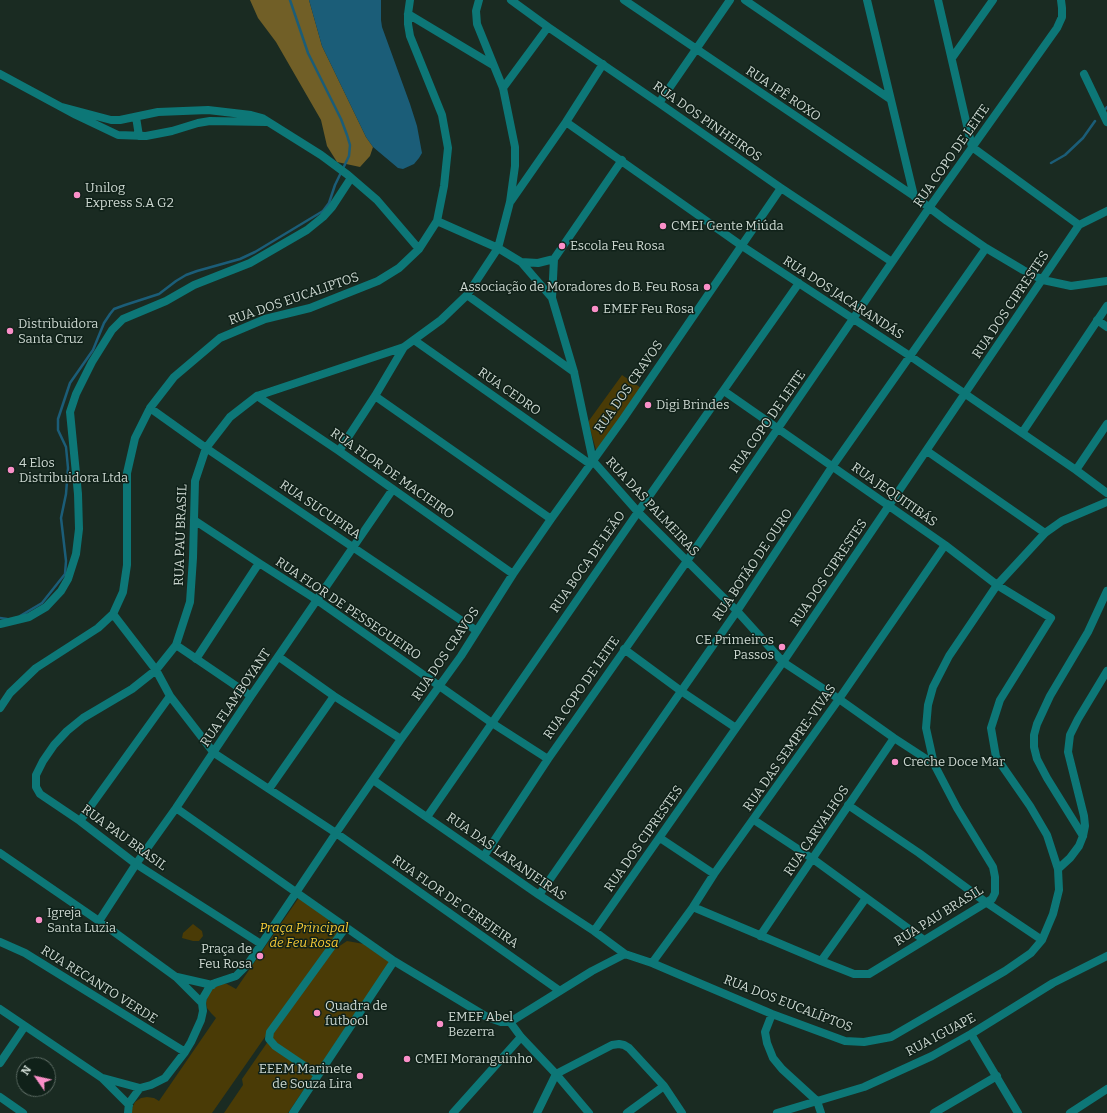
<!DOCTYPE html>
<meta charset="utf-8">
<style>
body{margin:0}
#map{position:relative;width:1107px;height:1113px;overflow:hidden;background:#1a2b22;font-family:Bitter,serif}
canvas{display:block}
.north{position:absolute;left:16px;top:1057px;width:40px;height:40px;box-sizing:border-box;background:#102119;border:1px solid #5b6a62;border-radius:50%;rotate:304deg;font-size:11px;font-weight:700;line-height:16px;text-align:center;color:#ccd7d0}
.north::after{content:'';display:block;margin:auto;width:14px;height:18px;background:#fa8fc8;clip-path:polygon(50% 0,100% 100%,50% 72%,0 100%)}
</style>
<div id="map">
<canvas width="1107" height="1113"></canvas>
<div class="north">N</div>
</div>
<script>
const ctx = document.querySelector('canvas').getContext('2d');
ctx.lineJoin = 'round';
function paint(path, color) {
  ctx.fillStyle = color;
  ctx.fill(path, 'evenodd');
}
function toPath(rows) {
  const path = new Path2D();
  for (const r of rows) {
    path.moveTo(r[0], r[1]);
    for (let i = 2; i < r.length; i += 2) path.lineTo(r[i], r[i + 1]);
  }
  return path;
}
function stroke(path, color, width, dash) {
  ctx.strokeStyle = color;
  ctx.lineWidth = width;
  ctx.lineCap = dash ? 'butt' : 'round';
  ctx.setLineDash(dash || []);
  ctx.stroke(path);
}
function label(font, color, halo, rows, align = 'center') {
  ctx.font = font + ' Bitter,serif';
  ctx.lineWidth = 3;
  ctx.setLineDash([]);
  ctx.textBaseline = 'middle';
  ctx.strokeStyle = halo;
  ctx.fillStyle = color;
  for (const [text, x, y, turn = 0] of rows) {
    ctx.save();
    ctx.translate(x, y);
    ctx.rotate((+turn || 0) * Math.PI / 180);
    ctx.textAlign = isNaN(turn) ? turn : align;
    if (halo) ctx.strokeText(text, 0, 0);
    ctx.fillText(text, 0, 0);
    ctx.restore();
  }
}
paint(toPath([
 [622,375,641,388,597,453,588,422],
 [300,896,343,925,212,1113,131,1113,132,1108,135,1102,141,1098,147,1097,154,1098,159,1101,216,1018,211,1013,207,1008,206,1002,210,990,221,984,227,984,236,989],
 [193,924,202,931,203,936,199,941,193,941,182,938,183,933],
 [347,941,364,944,390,962,288,1113,224,1113,243,1085,242,1079,329,953]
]), '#4a3b06');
paint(toPath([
 [250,0,309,0,322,46,366,137,373,147,370,156,360,167,337,162,327,146,321,120,276,42,258,18]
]), '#715f27');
paint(toPath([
 [309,0,381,0,381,20,382,27,410,104,417,126,422,153,419,158,414,164,403,169,398,168,373,147,366,137,322,46]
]), '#1b5d78');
stroke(toPath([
 [1104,111,1107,107],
 [1051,163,1065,155,1083,138,1095,121],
 [20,616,42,603,65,574,66,561,61,518,66,494,68,468,66,447,58,430,58,419,70,383,93,350,104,323,110,314,114,309,125,305,159,294,176,281,186,275,197,271,240,259,255,252,323,211,329,203,335,185,349,156,350,145,347,135,341,119,308,53,290,0],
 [0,618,7,619]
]), '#1b5d78', 2.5);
stroke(toPath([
 [511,0,548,27,659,103,781,188,892,262],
 [624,0,914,196,947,221,986,248,1023,270,1043,280,1071,286,1107,281],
 [745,0,890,99],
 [867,0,914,196],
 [938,0,972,147,1079,225,1107,211],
 [408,14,493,65],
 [952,58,993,0],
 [0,74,76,115,118,135,146,136,172,131,198,123,210,121,266,122],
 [1084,74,1107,122],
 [503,88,548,27],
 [659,103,730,0],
 [62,107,111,120,120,120,158,112,208,110,251,115,262,118,321,155,348,175,377,200,419,249],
 [136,117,139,136],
 [566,122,742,246,910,356,1076,470,1107,493],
 [511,201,566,122,603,64],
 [437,221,498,248,521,262,538,263,554,259],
 [554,259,552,298,574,372,593,461,638,512,737,611,783,662,839,699,894,738,934,764],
 [554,259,622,160],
 [521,262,552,298],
 [467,295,574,372],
 [1097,320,1107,327],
 [414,340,590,464],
 [257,396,339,451,513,574],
 [375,396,551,519],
 [150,408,206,448,477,631],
 [1022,433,1107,306],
 [339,451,375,396,404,347],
 [927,451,1045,533],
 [1076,470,1107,424],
 [194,520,259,563,317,600,492,723,548,759],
 [113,614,156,670,170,696,214,753,336,833,560,991],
 [0,624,29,617,46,607,61,591,68,579,76,554,79,529,78,494,70,412,76,394,92,362,112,330,123,319,166,301,194,285,250,263,307,230,323,217,332,207,351,178],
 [176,645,251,696],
 [624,649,681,691,736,728],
 [279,657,334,696,401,739],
 [196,659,259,563],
 [0,708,10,693,36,668,98,628,113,614,123,592,127,565,127,473,135,438,150,408,174,377,220,338,265,319,310,308,378,281,399,268,419,249,437,221,444,186,448,148,442,115,410,36,408,24,408,14,410,0],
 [373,780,539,895,594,931,625,954],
 [269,789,334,696],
 [848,805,919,853,987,903,1042,940],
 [176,808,394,961,487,1017,501,1022,510,1022,592,971,625,954,652,963,772,1014,845,1041,864,1042,891,1037,1005,971,1031,953,1042,940,1053,914,1059,890,1058,869,1047,835,1030,806,996,757,991,728,1000,700,1051,618,997,585,945,545,724,391],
 [427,817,638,512,799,283],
 [754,820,813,859,924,940],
 [80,821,170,696],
 [1083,836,1047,778,1037,759,1034,747,1034,735,1037,724,1050,696,1088,632,1107,591],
 [660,838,714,874],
 [0,853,99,921,176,977,202,1003],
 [484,856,548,759,687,561,929,208,1057,28,1062,17,1062,8,1061,0],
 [1058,869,1070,858,1079,846,1083,836,1085,826,1084,816,1068,752,1070,735,1078,719,1107,671],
 [539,895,737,611,832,467,986,248],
 [693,907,821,961,854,974,869,974,992,899,995,893,995,877,993,867,957,808,934,764,926,728,928,705,933,687,949,656,997,585,1045,533,1062,521,1107,502],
 [99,921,136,864,176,808,251,696,393,489],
 [594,931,736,728,783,662,1079,225],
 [760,936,894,738],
 [0,942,25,953,185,1052],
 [261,944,136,864,80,821,40,794,36,787,36,775,43,761,54,745,67,731,83,718,132,689,156,670,176,645,190,602,193,558,195,481,206,448,230,417,257,396,404,347,441,320,467,295,498,248,510,202,515,166,515,147,503,88,477,24,476,11,479,0],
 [821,961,866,898],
 [652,963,693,907,714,874,839,699,945,545],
 [177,977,212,985],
 [0,1009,102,1078,129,1105],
 [772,1014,765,1032,767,1043,773,1058,782,1069,817,1101,821,1113],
 [510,1022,521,1037,556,1074,589,1113],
 [971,1034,1018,1113],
 [0,1063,25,1026],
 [318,1075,275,1046,269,1039,270,1032,346,927],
 [103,1078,140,1088],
 [0,1097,23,1113],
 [128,1113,129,1103,140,1088,151,1085,165,1078,185,1052,191,1042,201,1020,203,1011,202,1003,203,998,210,986,215,983,236,976,248,964,336,833,401,739,461,656,513,574,551,519,623,419,781,188],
 [293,1113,394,961],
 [453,1113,521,1037],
 [537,1113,556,1074,612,1045,619,1044,624,1045,629,1048,664,1086,682,1113],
 [627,1113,664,1086],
 [777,1113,864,1087,932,1056,971,1034,1053,983,1107,956],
 [934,1113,997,1076],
 [1070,1113,1107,1089]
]), '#0d7777', 8);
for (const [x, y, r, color] of [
 [77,195,4,"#fa8fc8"],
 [663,226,4,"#fa8fc8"],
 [562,246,4,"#fa8fc8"],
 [707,287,4,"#fa8fc8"],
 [595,309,4,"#fa8fc8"],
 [10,331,4,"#fa8fc8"],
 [648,405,4,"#fa8fc8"],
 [11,470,4,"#fa8fc8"],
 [782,647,4,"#fa8fc8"],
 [895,762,4,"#fa8fc8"],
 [39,920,4,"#fa8fc8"],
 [260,956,4,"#fa8fc8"],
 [317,1013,4,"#fa8fc8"],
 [440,1024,4,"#fa8fc8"],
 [407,1059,4,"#fa8fc8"],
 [360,1076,4,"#fa8fc8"]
]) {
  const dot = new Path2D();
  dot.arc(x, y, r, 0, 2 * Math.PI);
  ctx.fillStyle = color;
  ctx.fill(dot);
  stroke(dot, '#102119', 1.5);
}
label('13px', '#ccd7d0', '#102119', [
 ["RUA IPÊ ROXO",783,94,34],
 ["RUA DOS PINHEIROS",707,122,35],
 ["RUA COPO DE LEITE",952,156,-55],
 ["RUA DOS JACARANDÁS",843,298,33],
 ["RUA DOS EUCALIPTOS",294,299,-19],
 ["RUA DOS CIPRESTES",1011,305,-56],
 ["RUA DOS CRAVOS",629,387,-55],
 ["RUA CEDRO",509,392,35],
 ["RUA COPO DE LEITE",768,422,-55],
 ["RUA FLOR DE MACIEIRO",392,474,35],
 ["RUA JEQUITIBÁS",894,495,35],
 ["RUA DAS PALMEIRAS",652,507,47],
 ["RUA SUCUPIRA",320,510,34],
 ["RUA PAU BRASIL",181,535,-88],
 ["RUA BOCA DE LEÃO",588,562,-55],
 ["RUA BOTÃO DE OURO",753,565,-56],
 ["RUA DOS CIPRESTES",829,573,-56],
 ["RUA FLOR DE PESSEGUEIRO",348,609,34],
 ["RUA DOS CRAVOS",446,654,-56],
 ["RUA COPO DE LEITE",582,688,-55],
 ["RUA FLAMBOYANT",236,698,-56],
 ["RUA DAS SEMPRE-VIVAS",790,748,-55],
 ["RUA CARVALHOS",817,831,-56],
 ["RUA PAU BRASIL",124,838,36],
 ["RUA DOS CIPRESTES",644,839,-55],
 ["RUA DAS LARANJEIRAS",506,857,35],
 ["RUA FLOR DE CEREJEIRA",455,902,35],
 ["RUA PAU BRASIL",939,916,-32],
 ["RUA RECANTO VERDE",99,985,32],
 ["RUA DOS EUCALÍPTOS",788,1004,21],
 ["RUA IGUAPE",941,1035,-28]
]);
label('13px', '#ccd7d0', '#102119', [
 ["Unilog",85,188],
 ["Express S.A G2",85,203],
 ["CMEI Gente Miúda",671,226],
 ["Escola Feu Rosa",570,246],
 ["Associação de Moradores do B. Feu Rosa",699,287,"right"],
 ["EMEF Feu Rosa",603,309],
 ["Distribuidora",18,324],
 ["Santa Cruz",18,339],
 ["Digi Brindes",656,405],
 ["4 Elos",19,463],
 ["Distribuidora Ltda",19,478],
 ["CE Primeiros",774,640,"right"],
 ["Passos",774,655,"right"],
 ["Creche Doce Mar",903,762],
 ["Igreja",47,913],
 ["Santa Luzia",47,928],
 ["Praça de",252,949,"right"],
 ["Feu Rosa",252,964,"right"],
 ["Quadra de",325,1006],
 ["futbool",325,1021],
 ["EMEF Abel",448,1017],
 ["Bezerra",448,1032],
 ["CMEI Moranguinho",415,1059],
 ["EEEM Marinete",352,1069,"right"],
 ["de Souza Lira",352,1084,"right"]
], 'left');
label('italic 13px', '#f5c936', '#102119', [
 ["Praça Principal",304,928],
 ["de Feu Rosa",304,943]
]);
</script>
